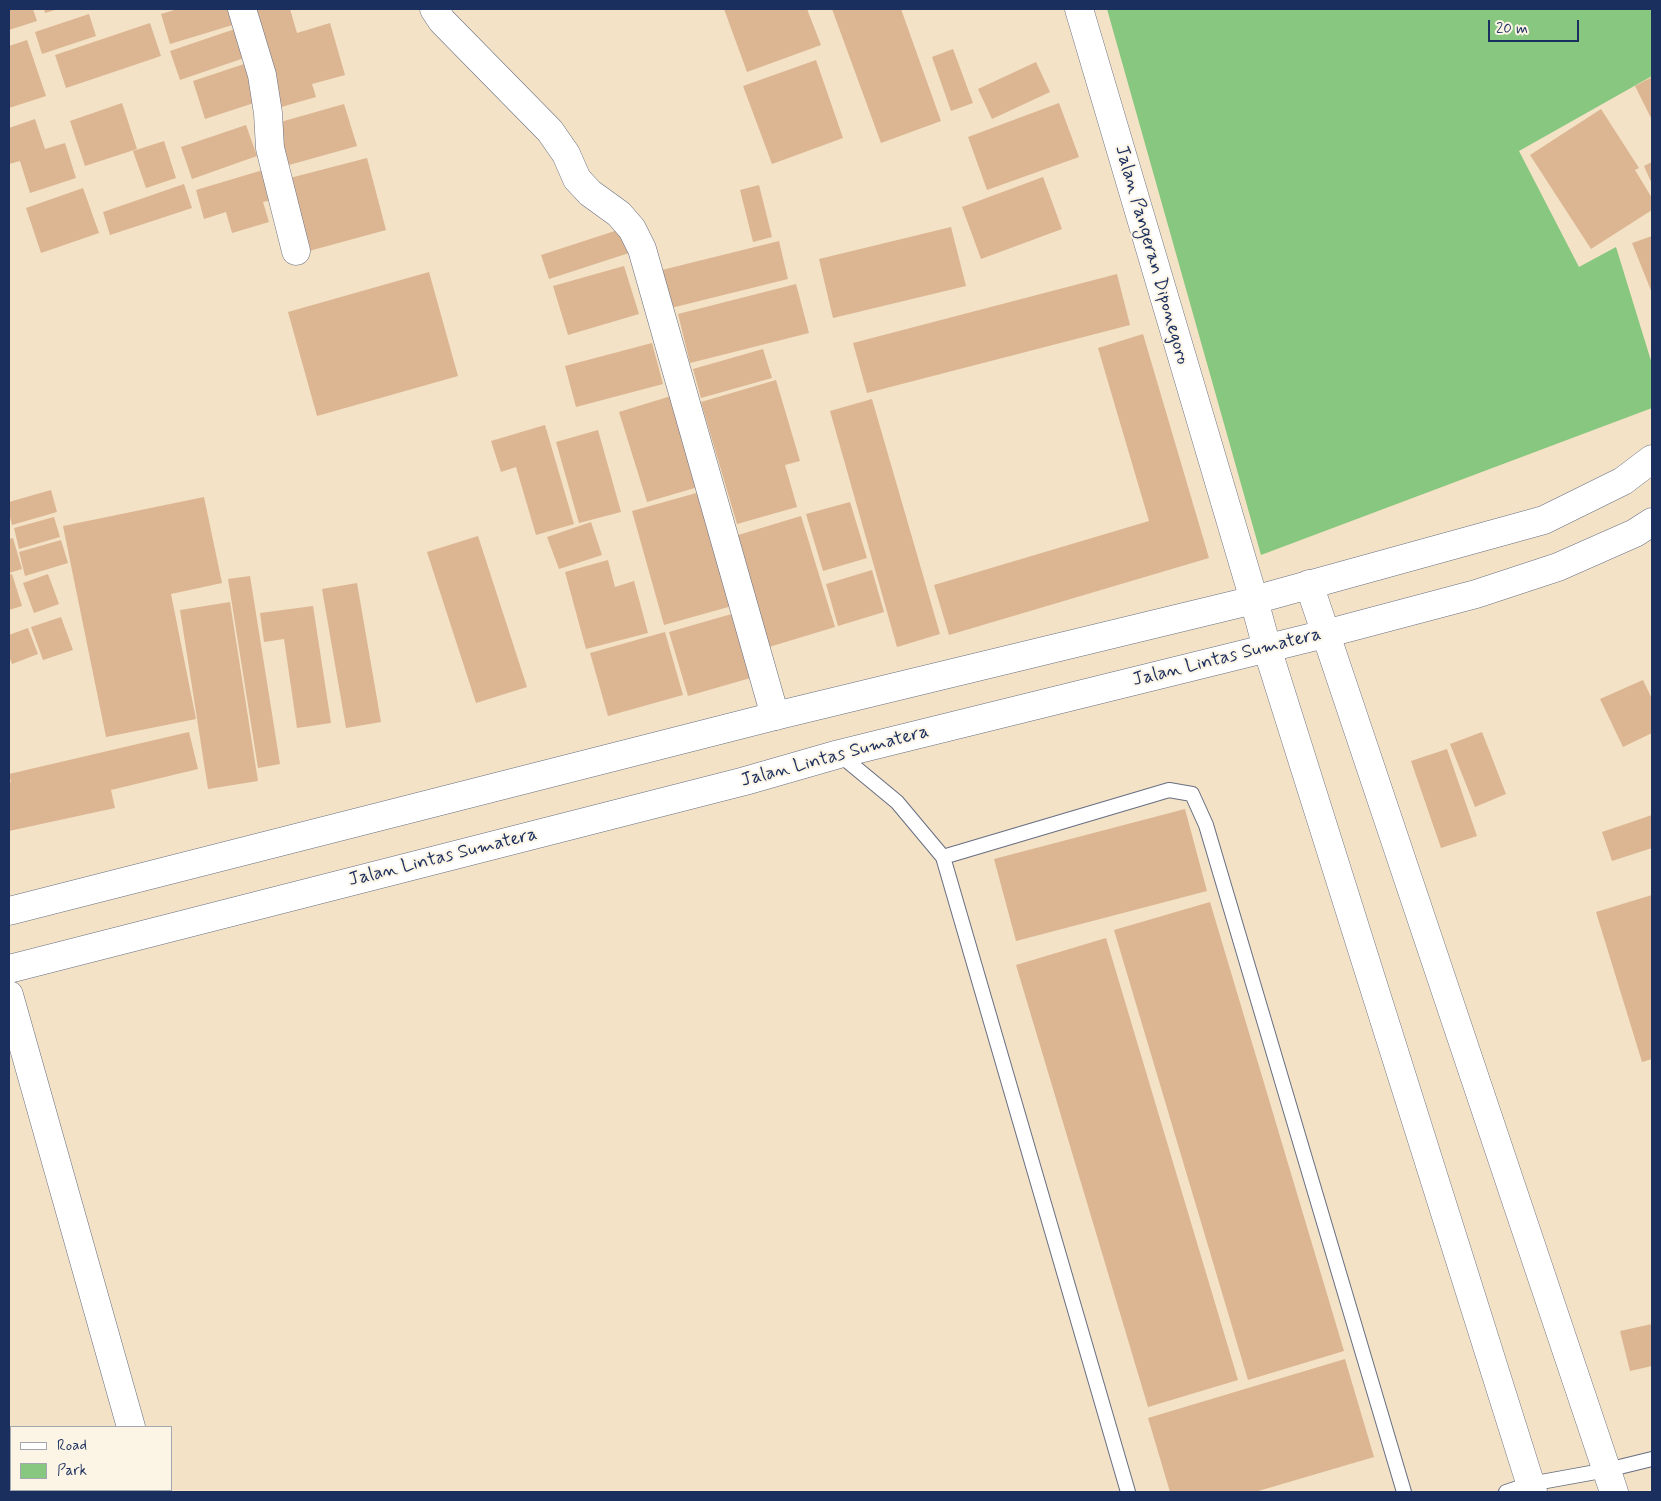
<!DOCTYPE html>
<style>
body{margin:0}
#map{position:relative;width:1661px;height:1501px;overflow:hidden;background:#f3e2c5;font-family:Mynerve,sans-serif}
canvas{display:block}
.frame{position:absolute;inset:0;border:10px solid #1b2f5e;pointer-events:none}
.legend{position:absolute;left:10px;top:1426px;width:162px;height:65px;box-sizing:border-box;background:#fcf5e5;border:1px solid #a2a6af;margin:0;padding:6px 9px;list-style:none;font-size:15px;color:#1b2f5e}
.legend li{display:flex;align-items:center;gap:10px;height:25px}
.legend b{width:25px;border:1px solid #a2a6af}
.scale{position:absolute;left:1488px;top:20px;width:91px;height:22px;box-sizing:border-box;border:2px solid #1b2f5e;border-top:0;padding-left:6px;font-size:15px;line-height:18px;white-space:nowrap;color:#1b2f5e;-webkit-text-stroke:4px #fcf5e5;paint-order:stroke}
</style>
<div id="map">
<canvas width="1661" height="1501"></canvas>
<div class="frame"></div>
<ul class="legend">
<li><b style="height:6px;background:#fff"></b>Road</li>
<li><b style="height:14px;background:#87c77f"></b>Park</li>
</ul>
<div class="scale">20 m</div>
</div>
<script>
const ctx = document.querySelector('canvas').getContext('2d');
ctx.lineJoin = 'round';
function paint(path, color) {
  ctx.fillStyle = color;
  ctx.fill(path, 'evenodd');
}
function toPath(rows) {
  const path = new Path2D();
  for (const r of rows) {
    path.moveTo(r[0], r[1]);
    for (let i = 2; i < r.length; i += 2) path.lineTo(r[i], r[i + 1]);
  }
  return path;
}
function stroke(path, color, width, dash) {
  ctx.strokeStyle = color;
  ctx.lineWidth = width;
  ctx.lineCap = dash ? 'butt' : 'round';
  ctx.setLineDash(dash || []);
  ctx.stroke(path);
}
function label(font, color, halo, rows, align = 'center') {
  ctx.font = font + ' Mynerve,sans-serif';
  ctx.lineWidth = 4;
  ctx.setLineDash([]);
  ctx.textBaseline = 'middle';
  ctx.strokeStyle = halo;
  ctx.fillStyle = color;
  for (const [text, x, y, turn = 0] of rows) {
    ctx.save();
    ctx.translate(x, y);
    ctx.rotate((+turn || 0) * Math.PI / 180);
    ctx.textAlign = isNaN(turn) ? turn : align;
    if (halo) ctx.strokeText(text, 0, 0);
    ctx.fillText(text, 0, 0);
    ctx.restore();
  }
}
paint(toPath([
 [1107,9,1652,9,1652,76,1519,151,1579,267,1616,247,1652,364,1652,408,1261,555]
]), '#87c77f');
paint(toPath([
 [9,9,33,9,37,21,9,30],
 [44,9,58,9,45,13],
 [178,9,231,9,236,24,170,44,161,14],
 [249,9,290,9,297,33,330,23,345,75,312,84,316,97,278,108],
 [724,9,807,9,821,45,747,72],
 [832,9,901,9,941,121,881,143],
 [89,14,96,36,42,54,35,32],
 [150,23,161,56,66,88,55,55],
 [238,28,247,57,180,80,170,51],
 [27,40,46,96,9,108,9,46],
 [953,49,973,103,951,111,932,57],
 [816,60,843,138,772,164,743,86],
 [1036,62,1050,92,992,119,978,89],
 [244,64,257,102,205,119,193,81],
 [1652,77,1652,120,1635,86],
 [122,103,137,149,85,166,70,121],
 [1059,103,1079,157,987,190,968,137],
 [344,104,357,146,289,165,277,123],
 [1601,109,1639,168,1635,170,1652,198,1652,210,1591,249,1530,155],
 [35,119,45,149,65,143,76,178,30,193,20,161,9,164,9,128],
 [246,125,257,156,192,179,181,147],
 [164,141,176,178,146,188,133,151],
 [367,158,386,230,309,251,290,178],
 [1652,162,1652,184,1644,166],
 [263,170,271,200,263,202,269,222,232,233,226,212,204,219,196,190],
 [1043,177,1062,229,981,259,962,207],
 [184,184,192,208,110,235,103,212],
 [759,185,772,237,753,242,740,190],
 [83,188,99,233,41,253,26,208],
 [951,227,966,286,833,318,819,259],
 [621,229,629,253,549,279,541,255],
 [1652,236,1652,293,1632,243],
 [779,241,788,279,671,308,662,270],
 [624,266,639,314,568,335,553,286],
 [429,272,458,376,317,416,288,312],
 [1117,274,1130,325,867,393,853,343],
 [796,284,809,333,690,363,678,314],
 [1143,334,1209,558,949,635,934,585,1149,521,1098,348],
 [652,343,663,384,576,407,565,366],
 [763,349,772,378,701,398,693,369],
 [776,380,800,461,785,465,797,507,737,524,701,402],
 [671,396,698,487,647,502,619,412],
 [872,399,940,634,897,647,830,411],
 [545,425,574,524,536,535,516,467,501,472,491,441],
 [598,430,621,512,579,523,556,442],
 [51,490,57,512,12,525,9,513,9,502],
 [700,492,732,606,664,625,632,511],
 [204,497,222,583,171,594,196,719,106,737,63,526],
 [850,502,867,558,823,571,806,514],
 [801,516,835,627,769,647,735,536],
 [54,517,60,537,19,549,14,528],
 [591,522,602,555,559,569,547,537],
 [478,536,527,687,476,703,427,552],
 [13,538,22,569,9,573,9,539],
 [61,540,68,563,25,576,19,552],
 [608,560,615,587,634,581,648,633,586,649,565,572],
 [872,570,884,612,838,626,826,584],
 [12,574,22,606,9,610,9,575],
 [48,574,59,604,34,613,23,583],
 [250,576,280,764,258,768,228,579],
 [357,583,381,722,346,728,322,589],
 [230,602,258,781,208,789,180,610],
 [313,606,331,723,297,728,284,639,264,642,260,613],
 [735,613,754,677,688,696,669,632],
 [61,617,73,650,43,660,31,627],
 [28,628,38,654,12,664,9,656,9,635],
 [665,632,683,695,608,716,590,653],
 [1643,680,1652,699,1652,733,1623,747,1600,699],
 [189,732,198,769,111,790,115,808,9,831,9,782,11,782,9,774],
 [1482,732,1506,794,1475,807,1450,744],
 [1447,749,1477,836,1441,848,1411,761],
 [1185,809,1207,891,1016,941,994,859],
 [1652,815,1652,848,1612,861,1602,832],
 [1652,895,1652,1059,1642,1062,1596,912],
 [1210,902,1344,1351,1248,1380,1114,930],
 [1106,938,1238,1380,1148,1407,1016,965],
 [1652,1324,1652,1366,1630,1371,1620,1331],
 [1345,1359,1374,1457,1255,1492,1170,1492,1148,1418]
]), '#dcb593');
const lane = toPath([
 [839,754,897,802,943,857,1128,1492],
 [943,857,1169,790,1192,794,1206,825,1404,1492],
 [1506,1492,1530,1484,1607,1470,1652,1459]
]);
const street = toPath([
 [242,9,262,75,268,113,270,148,296,251],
 [434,9,442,21,550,131,566,154,577,179,590,193,619,214,632,229,642,249,775,716],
 [1079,9,1254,600],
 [9,995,131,1427],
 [149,1490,150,1492]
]);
const secondary = toPath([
 [1309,584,1614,1492],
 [1254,600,1267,648,1533,1492]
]);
const highway = toPath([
 [9,911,775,716,1254,600,1544,520,1623,481,1652,459],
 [9,969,745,781,839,754,1325,634,1476,594,1558,567,1635,533,1652,522]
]);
stroke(lane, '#676e82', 16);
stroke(street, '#676e82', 29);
stroke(secondary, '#676e82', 29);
stroke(highway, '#676e82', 29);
stroke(lane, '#fff', 14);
stroke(street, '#fff', 28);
stroke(secondary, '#fff', 28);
stroke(highway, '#fff', 28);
label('19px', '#1b2f5e', '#fcf5e5', [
 ["Jalan Pangeran Diponegoro",1151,255,74],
 ["Jalan Lintas Sumatera",1227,658,-14],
 ["Jalan Lintas Sumatera",835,757,-15],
 ["Jalan Lintas Sumatera",443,858,-14]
]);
</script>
